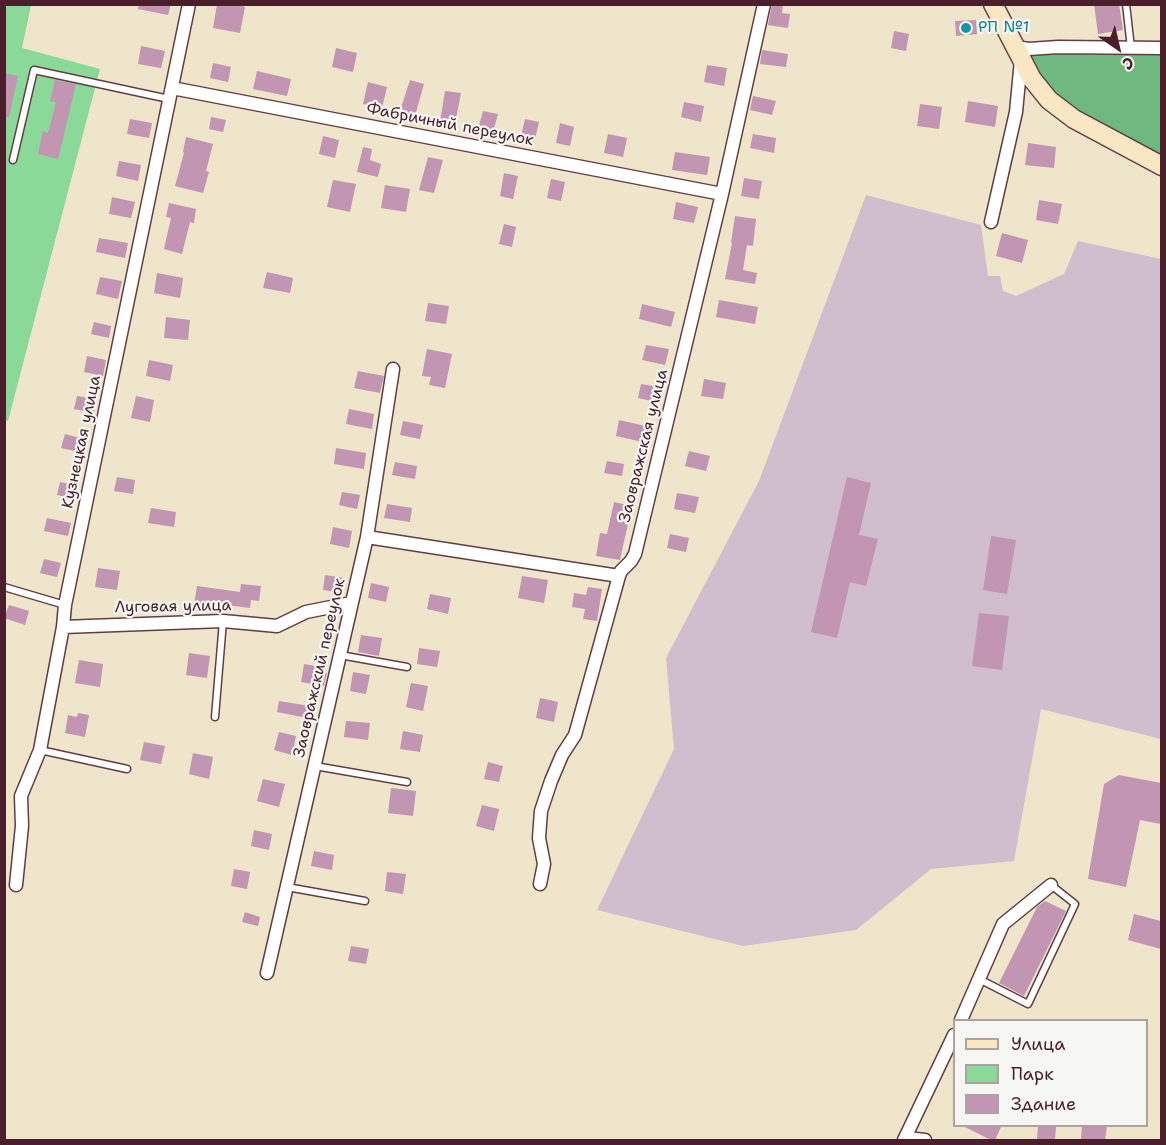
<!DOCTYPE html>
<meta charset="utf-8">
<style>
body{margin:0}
#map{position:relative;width:1166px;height:1145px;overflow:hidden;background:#efe5cb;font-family:"Shantell Sans",sans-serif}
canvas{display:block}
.frame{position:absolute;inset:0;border:6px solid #4a1f2b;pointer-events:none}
.legend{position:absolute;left:953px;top:1019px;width:195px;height:108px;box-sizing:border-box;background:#f6f6f2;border:2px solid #b1a0a2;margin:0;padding:8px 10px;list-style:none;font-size:18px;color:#4a1f2b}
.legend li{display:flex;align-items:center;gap:12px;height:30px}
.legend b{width:30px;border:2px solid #b1a0a2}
.north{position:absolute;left:1088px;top:18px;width:60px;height:60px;-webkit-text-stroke:4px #f6f6f2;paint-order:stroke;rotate:146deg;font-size:16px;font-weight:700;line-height:24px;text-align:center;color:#4a1f2b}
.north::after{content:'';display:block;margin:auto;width:21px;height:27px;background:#4a1f2b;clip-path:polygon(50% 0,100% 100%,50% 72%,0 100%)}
</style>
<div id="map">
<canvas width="1166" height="1145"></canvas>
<div class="frame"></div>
<ul class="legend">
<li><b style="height:8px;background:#f9e7c3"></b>Улица</li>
<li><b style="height:16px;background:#8ad998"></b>Парк</li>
<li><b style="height:16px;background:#c295b3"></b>Здание</li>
</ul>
<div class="north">С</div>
</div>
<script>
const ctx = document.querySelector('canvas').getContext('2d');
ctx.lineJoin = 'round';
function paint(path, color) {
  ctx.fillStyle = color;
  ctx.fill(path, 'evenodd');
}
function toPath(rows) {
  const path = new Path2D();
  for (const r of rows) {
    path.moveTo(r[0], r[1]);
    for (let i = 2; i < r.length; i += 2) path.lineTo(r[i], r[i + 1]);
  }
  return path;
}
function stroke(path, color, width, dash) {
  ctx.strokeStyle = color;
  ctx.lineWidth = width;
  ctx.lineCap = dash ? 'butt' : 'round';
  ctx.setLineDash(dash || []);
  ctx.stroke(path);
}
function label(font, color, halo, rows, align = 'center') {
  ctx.font = font + ' "Shantell Sans",sans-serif';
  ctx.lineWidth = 4.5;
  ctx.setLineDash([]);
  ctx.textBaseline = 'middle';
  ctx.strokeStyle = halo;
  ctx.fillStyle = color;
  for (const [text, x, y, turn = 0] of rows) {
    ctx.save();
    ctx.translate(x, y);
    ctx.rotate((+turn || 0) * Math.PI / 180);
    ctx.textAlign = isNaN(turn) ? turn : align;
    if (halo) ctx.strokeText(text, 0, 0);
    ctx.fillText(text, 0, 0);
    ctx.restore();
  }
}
paint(toPath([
 [866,195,981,225,988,276,1000,276,1003,291,1016,296,1064,274,1078,241,1161,259,1161,739,1041,709,1014,861,931,869,856,930,743,946,597,910,674,749,666,658,759,481]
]), '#d0bdcd');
paint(toPath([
 [5,5,31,5,22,48,100,69,8,421,5,420]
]), '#8ad998');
paint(toPath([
 [1161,48,1161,166,1127,148,1032,79,1029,49]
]), '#6fb980');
paint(toPath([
 [139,4,171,4,168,15,138,9],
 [217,4,232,4,245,7,240,33,213,28],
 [772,4,783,4,782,13,790,14,788,28,768,25],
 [1094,4,1119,4,1123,30,1098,34],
 [976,20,977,34,956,36,955,21],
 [894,31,909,34,906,51,891,48],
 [141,46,165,51,161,68,138,64],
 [336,48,357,53,353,72,332,67],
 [762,50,788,54,786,67,760,64],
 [213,63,231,67,228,82,210,78],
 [707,65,727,68,724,86,704,82],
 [257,71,291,79,287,96,253,89],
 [4,73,18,76,9,117,4,117],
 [55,80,76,84,58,159,38,154,43,131,48,133,56,102,50,101],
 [410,80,424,84,415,116,400,111],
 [368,82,387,87,382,108,363,104],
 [445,91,461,93,455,124,440,121],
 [753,96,776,101,772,115,750,110],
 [968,101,998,106,995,127,965,122],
 [684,102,704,106,701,122,681,117],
 [920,104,942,107,939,129,917,126],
 [483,111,498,114,493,132,478,129],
 [211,117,226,120,223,132,209,129],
 [130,119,152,123,149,138,127,134],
 [525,119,539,122,535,139,521,136],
 [560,123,574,127,570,146,556,143],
 [608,134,627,138,623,157,604,153],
 [753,134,776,138,774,153,750,148],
 [323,136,339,140,335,158,319,154],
 [186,137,213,144,206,171,209,172,203,193,175,186,184,153,183,152],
 [1028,143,1056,147,1054,168,1025,165],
 [363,147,372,149,370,160,381,164,378,177,357,172],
 [675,152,710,157,707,175,672,170],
 [428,157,443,160,434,193,419,190],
 [119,161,141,165,138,181,116,176],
 [504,173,518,176,513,199,500,196],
 [744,178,762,181,759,199,741,196],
 [551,179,565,182,561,201,547,198],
 [333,180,356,184,350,212,327,207],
 [385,185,410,189,406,212,381,208],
 [112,197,135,202,131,218,109,214],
 [1039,200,1062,204,1058,224,1036,220],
 [676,202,698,207,694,223,673,219],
 [169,203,196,209,194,223,190,222,182,254,164,249,171,218,166,217],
 [735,216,756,219,753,246,747,245,743,270,757,273,755,284,725,279,732,243,731,243],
 [504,224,516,227,512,247,499,244],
 [1002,233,1028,240,1022,263,996,256],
 [99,238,128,243,125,258,96,252],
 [267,272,293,278,290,293,263,288],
 [157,273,183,278,180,298,154,293],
 [100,277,122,281,118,299,96,294],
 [719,300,758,307,755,324,716,317],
 [428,303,449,306,446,324,425,321],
 [642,304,675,312,671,327,639,319],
 [166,317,190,320,188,340,164,338],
 [94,322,111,326,109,338,91,334],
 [646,345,669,349,665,365,642,360],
 [427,349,452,354,445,388,429,385,431,377,422,376],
 [87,356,106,360,103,376,84,372],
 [149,360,173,365,170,381,146,376],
 [358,371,384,376,380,393,354,388],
 [704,379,726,383,723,399,701,396],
 [641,384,659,387,656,402,638,398],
 [77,396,96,399,94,413,74,409],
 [136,396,154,400,150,422,131,418],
 [349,409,374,414,372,429,346,424],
 [619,420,650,427,647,443,616,436],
 [403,421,423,425,420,439,400,435],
 [65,434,87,440,84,453,61,448],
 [336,448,366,453,364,469,334,464],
 [689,451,710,456,706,471,685,466],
 [607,461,624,464,622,476,604,473],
 [395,462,417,466,415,479,392,475],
 [117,477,135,480,133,494,114,491],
 [847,477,871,483,859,535,878,539,866,586,850,582,837,638,811,632],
 [60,482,78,486,75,499,57,495],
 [342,492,360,495,357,509,339,505],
 [677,493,699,497,695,513,674,509],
 [614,502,632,506,620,560,596,556,600,533,607,534],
 [387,504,412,508,410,522,384,518],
 [151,508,176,512,174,527,148,523],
 [47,518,71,523,68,536,44,531],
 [333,527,352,531,349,548,330,544],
 [670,534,689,538,686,552,667,548],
 [991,536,1016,540,1007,594,983,590],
 [44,559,61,563,57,577,40,573],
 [98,568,120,571,117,590,95,587],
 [325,575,344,578,342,593,323,590],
 [522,576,548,580,544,603,518,598],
 [371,583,389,587,386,602,368,598],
 [241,584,261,586,259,601,251,600,250,608,219,604,218,613,193,611,197,586,240,592],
 [588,587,602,589,597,621,583,619,585,609,572,607,574,593,586,595],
 [430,594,451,598,448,614,427,609],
 [9,605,29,611,25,625,4,618],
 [979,613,1009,616,1002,670,972,666],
 [361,635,382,638,379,656,358,652],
 [419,648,440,651,437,667,417,664],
 [189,653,210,656,207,678,186,675],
 [79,660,103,664,100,687,75,683],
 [304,664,322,667,321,672,327,673,324,686,301,682],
 [353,672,370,675,366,694,350,691],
 [411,683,428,686,423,711,406,707],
 [540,698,558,702,554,722,536,718],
 [279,701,310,706,307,718,277,712],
 [78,713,89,715,85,737,65,733,68,715,77,717],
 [346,721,370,723,368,740,344,737],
 [403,731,423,735,420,752,400,749],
 [279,732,296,736,292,755,274,750],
 [144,742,165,746,161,764,140,760],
 [193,753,213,757,209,779,189,774],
 [488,762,503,766,499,782,484,779],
 [1119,775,1161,783,1161,824,1140,820,1126,887,1088,879,1104,784],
 [263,779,285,784,279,807,257,801],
 [391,788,416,791,413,816,388,813],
 [482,805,499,809,494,831,476,826],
 [254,830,272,834,269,850,251,846],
 [314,851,334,855,332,870,311,866],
 [234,869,250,872,247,889,231,886],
 [387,872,406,874,403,894,385,891],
 [1045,901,1066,911,1024,996,999,983,1037,907],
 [245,912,260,917,258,926,242,922],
 [1134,914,1161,921,1161,949,1128,940],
 [351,946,369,949,366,964,348,961],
 [961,1125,1002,1125,995,1140,991,1140],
 [1038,1125,1056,1126,1055,1140,1037,1140],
 [1082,1125,1107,1125,1105,1140,1081,1140]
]), '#c295b3');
const service = toPath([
 [1126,4,1131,48],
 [13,160,34,70,169,99],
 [4,587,65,605],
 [340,655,407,667],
 [215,717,223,621],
 [40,750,127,769],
 [315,766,407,782],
 [287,887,365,901],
 [979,979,1028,1004,1075,904,1051,885]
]);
const minor = toPath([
 [1015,47,1029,49,1058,47,1162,48],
 [172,88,722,194],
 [991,222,1016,112,1021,60],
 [367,537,619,576],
 [63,627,223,621,277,626,306,612,351,603],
 [540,884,544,864,539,838,541,811,551,781,562,755,575,735,619,576,621,571,631,561,635,554,722,194,764,4],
 [16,885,22,826,21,796,40,750,63,627,65,605,189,4],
 [267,973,367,537,393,369],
 [961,1020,1003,924,1051,885],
 [907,1138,925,1140],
 [904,1140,954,1035]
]);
const secondary = toPath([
 [993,4,1032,79,1049,100,1074,119,1162,166]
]);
stroke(service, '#633d43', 9);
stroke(minor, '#633d43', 15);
stroke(secondary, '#633d43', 21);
stroke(service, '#fff', 6);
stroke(minor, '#fff', 12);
stroke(secondary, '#f9e7c3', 18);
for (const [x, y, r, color] of [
 [966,28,6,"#0f9aa8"]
]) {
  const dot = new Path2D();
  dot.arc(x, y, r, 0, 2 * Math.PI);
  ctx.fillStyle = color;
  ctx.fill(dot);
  stroke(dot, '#f6f6f2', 2);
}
label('16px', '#0d838f', '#f6f6f2', [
 ["РП №1",978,28]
], 'left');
label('16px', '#4a1f2b', '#f6f6f2', [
 ["Фабричный переулок",450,125,11],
 ["Кузнецкая улица",82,442,-78],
 ["Заовражская улица",644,446,-76],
 ["Луговая улица",173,607,-1],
 ["Заовражский переулок",320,668,-77]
]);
</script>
